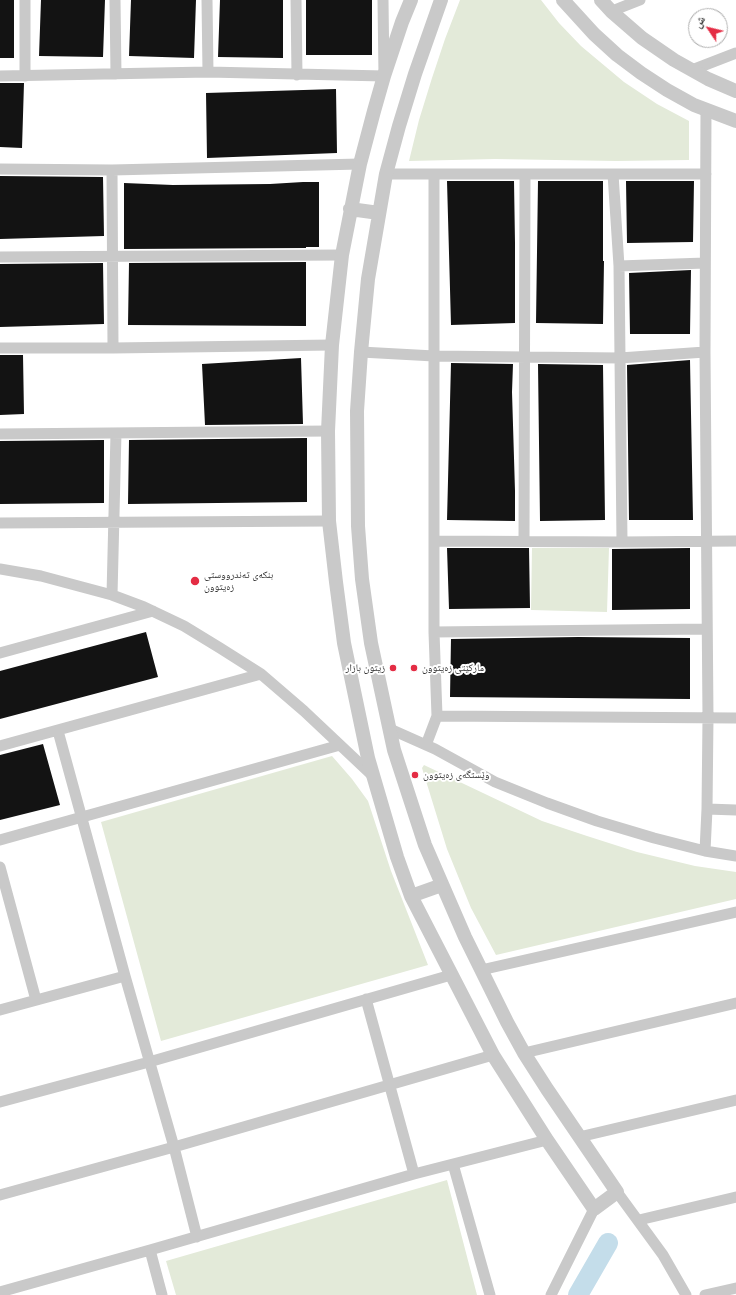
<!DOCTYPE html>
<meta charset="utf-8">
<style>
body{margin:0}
#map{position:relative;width:736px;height:1295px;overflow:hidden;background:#fff;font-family:Mulish,"Noto Naskh Arabic",sans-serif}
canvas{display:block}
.north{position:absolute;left:688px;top:8px;width:40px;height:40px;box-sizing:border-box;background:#fff;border:1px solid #ababab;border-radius:50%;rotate:305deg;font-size:11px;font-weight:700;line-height:16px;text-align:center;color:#2c2c2c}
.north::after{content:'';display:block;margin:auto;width:14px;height:18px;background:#e42c44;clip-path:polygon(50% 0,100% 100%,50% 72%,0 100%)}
</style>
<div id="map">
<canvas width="736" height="1295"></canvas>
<div class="north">ش</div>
</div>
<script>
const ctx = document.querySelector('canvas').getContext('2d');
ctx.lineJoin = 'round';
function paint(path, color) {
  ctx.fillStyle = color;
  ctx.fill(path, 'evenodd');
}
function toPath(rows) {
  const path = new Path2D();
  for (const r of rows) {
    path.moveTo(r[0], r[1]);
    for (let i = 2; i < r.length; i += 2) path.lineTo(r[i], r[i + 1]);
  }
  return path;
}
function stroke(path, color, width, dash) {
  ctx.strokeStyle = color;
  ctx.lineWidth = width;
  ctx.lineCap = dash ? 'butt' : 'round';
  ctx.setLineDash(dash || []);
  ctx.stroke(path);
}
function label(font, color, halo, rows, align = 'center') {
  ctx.font = font + ' Mulish,"Noto Naskh Arabic",sans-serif';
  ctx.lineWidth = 4;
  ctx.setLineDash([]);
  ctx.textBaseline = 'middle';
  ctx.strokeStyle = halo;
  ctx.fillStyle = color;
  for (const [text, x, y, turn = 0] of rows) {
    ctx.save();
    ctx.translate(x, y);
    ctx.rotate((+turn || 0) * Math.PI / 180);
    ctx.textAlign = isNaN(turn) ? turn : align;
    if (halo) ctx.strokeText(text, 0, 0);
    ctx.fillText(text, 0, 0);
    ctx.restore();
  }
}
paint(toPath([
 [460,0,541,0,559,23,581,46,624,82,657,104,689,121,689,160,616,161,495,159,409,161,419,120,432,78,445,39],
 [532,548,609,548,607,612,531,610],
 [332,756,352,779,368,801,391,871,428,965,161,1041,101,822],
 [424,765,542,821,587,836,637,852,695,866,736,872,736,899,496,955,471,908,447,849,422,768],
 [447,1180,477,1295,176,1295,166,1261]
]), '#e3ead9');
stroke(toPath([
 [578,1295,608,1243]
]), '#c4ddea', 20);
paint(toPath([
 [0,0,14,0,14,58,0,58],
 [41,0,105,0,103,57,39,56],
 [131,0,196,0,194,58,129,56],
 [220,0,283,0,283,58,218,57],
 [306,0,372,0,372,55,306,55],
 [0,83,24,83,22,148,0,147],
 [336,89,337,153,207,158,206,93],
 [0,176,103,177,104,236,0,239],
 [447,181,514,181,515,243,515,323,451,325],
 [538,181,603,181,603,261,604,261,603,324,536,323],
 [626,181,694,181,693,242,627,243],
 [303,182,319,182,319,247,306,247,306,248,124,249,124,183,173,185,270,184],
 [306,262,306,326,128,325,129,263],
 [103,263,104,324,0,327,0,264],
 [691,270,690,334,630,334,629,273],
 [0,355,23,355,24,414,0,415],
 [301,358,303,424,205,425,202,364],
 [690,360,693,520,629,520,627,365],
 [451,363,513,364,512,392,515,491,515,521,447,520],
 [538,364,603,365,605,520,540,521],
 [307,438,307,502,128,504,129,440],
 [104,440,104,503,0,504,0,441],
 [447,548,529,548,530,608,449,609],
 [690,548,690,609,612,610,612,549],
 [146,632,158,677,0,719,0,671],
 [578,637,690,638,690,699,450,697,451,639],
 [43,744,60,805,0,820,0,755]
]), '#131313');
stroke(toPath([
 [25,0,25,76],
 [115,0,116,74],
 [207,0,208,72],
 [296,0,297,75],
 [612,11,640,0],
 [692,70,736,53],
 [0,76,208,72,384,76,383,0],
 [0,169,112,170,360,164],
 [112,170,113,348],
 [386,174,706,174],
 [613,174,619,266,622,542],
 [0,257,342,255],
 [619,266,705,263],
 [0,348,113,348,332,345],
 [361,352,434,356,620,358,705,352],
 [0,434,328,431],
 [0,523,329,521],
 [434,541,622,542,736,541],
 [524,541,525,174],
 [0,569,41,576,112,595,144,607,184,626,220,648,261,674,304,711,374,777],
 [112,595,116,433],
 [434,632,706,629],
 [0,653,153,611],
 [437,716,736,718],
 [390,729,435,749,495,782,547,803,597,821,654,838,705,851,736,856],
 [58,731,125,976,174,1147,197,1237],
 [426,745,437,716,434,632,434,174],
 [0,746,261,674],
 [707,809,736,810],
 [0,840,340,745],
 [705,851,707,809,708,718,705,352,706,110],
 [0,867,36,1000],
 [481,970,736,912],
 [366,999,414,1174],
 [0,1010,125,976],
 [524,1053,736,1003],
 [0,1102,149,1062,451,975],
 [579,1137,736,1100],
 [453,1164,490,1295],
 [617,1192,663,1255,686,1295],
 [0,1195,174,1147,493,1055],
 [639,1220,736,1197],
 [150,1250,162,1295],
 [0,1292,150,1250,414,1174,547,1140],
 [551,1295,594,1209],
 [705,1295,736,1288]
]), '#c9c9c9', 11);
stroke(toPath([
 [411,0,402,22,384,76,374,111,360,164,342,255,332,345,328,431,329,521,336,582,344,643,368,758,397,857,411,896,493,1055,547,1140,594,1209,617,1192,547,1089,524,1053,507,1022,465,937,425,845,394,750,371,643,362,579,358,526,357,411,361,352,368,279,386,174,399,126,415,74,441,0],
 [563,0,594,34,617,55,641,73,667,90,694,105,736,121],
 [601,0,612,12,642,38,674,60,708,79,736,91],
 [350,209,379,213],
 [411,896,442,885]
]), '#c9c9c9', 14);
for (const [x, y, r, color] of [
 [195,581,5,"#e42c44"],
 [393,668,4,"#e42c44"],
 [414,668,4,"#e42c44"],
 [415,775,4,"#e42c44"]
]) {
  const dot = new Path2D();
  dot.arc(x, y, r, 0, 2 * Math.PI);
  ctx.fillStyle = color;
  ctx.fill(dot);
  stroke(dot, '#fff', 1.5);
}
label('10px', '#2c2c2c', '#fff', [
 ["بنکەی تەندرووستی",204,575],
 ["زەیتوون",204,587],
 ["زيتون بازار",385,668,"right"],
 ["مارکێتی زەیتوون",422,668],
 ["وێستگەی زەیتوون",423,775]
], 'left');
</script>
